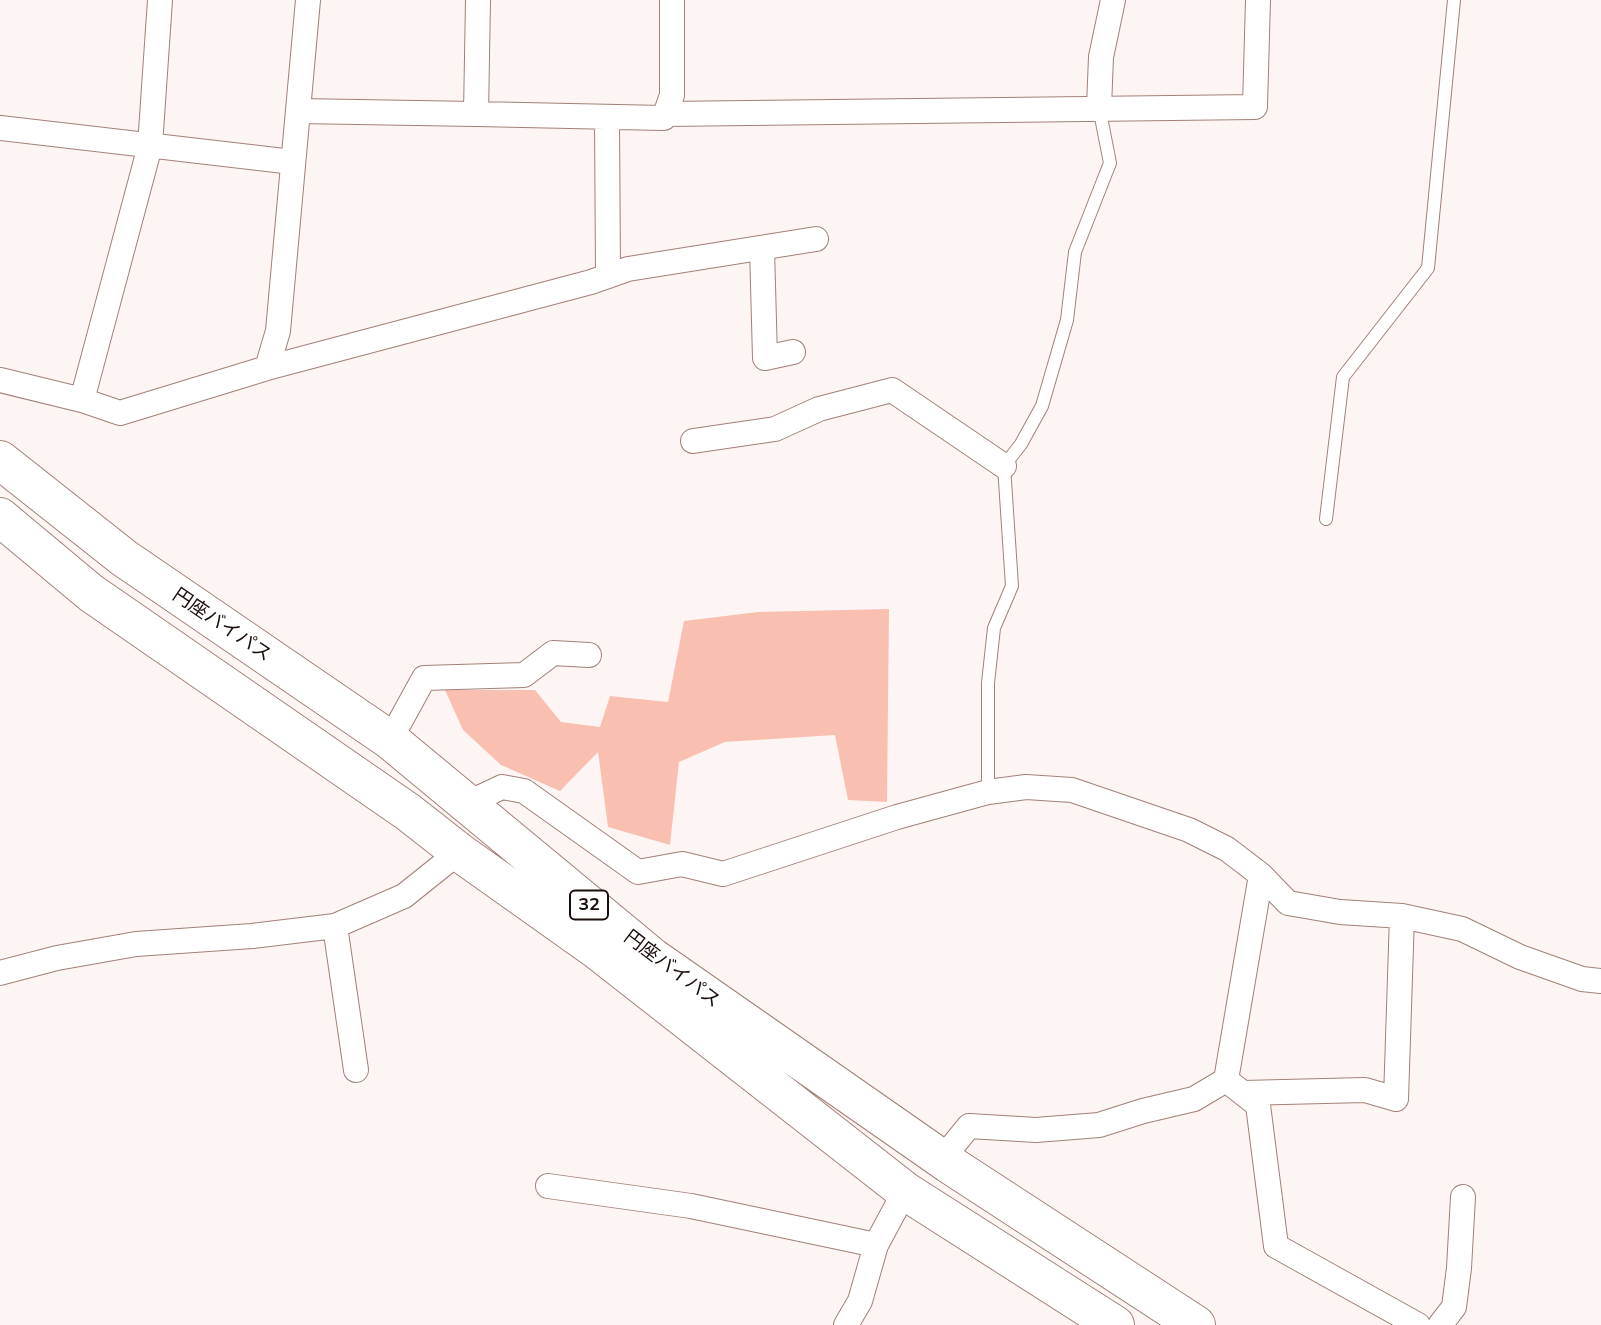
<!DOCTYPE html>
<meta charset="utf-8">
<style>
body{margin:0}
canvas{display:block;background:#fdf5f3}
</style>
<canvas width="1601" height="1325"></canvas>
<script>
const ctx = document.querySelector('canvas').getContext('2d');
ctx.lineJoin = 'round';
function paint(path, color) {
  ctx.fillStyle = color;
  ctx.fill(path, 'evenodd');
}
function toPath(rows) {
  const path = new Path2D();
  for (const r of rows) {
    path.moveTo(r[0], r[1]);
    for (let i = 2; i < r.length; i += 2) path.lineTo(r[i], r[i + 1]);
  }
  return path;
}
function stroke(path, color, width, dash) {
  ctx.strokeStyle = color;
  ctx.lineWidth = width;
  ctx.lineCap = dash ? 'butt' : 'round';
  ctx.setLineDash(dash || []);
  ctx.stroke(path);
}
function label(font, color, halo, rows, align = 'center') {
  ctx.font = font + ' Mulish,"Noto Sans JP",sans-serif';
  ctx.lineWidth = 5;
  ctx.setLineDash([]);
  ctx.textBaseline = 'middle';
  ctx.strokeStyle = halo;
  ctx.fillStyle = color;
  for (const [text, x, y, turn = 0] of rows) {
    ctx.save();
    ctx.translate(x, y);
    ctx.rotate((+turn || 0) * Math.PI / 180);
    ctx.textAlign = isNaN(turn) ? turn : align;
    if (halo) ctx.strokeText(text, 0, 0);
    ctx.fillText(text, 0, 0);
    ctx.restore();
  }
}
paint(toPath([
 [889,609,887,802,848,800,835,735,725,742,679,762,670,845,608,827,598,752,560,791,501,765,463,730,445,690,535,690,561,722,600,727,610,696,668,702,684,621,758,612]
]), '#f9c0b2');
const service = toPath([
 [1326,519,1343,377,1428,268,1454,0],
 [988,792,988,683,994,628,1012,586,1004,466,1021,444,1042,406,1067,320,1075,252,1110,163,1099,107]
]);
const minor = toPath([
 [1099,107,1101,57,1113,0],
 [298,111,476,114,478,0],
 [476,114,664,118,672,95,672,0],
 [665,114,1255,107,1258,0],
 [607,117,608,276],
 [0,128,293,162],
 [762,248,765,358,793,352],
 [267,368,278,331,308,0],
 [0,380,82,400,120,413,267,368,591,282,628,269,816,239],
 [82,400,150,146,160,0],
 [693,441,775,429,819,409,892,390,1004,466],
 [390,740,424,678,524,675,553,653,589,655],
 [468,803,502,787,524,791,638,872,682,864,723,874,897,817,988,792,1026,787,1072,790,1189,830,1227,849,1261,875,1288,903,1340,912,1402,916,1462,929,1520,957,1582,979,1601,981],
 [1261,875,1226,1080,1258,1105,1276,1246,1418,1325],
 [335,926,356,1070],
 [0,973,57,958,136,944,252,936,335,926,404,896,459,852],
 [1243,1093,1365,1090,1396,1099,1402,916],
 [942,1159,969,1126,1036,1130,1099,1125,1143,1111,1194,1099,1226,1080],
 [548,1186,691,1206,876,1245],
 [846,1325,860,1301,876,1245,905,1191],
 [1440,1325,1454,1307,1459,1268,1463,1197]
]);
const trunk = toPath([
 [0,460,124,558,390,740,652,957,949,1164,1196,1325],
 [0,517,91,593,408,812,459,852,597,950,905,1191,1115,1325]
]);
stroke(service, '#a28077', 14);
stroke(minor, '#a28077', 26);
stroke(trunk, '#a28077', 40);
stroke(service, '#fff', 12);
stroke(minor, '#fff', 24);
stroke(trunk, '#fff', 38);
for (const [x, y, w] of [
 [589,905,38]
]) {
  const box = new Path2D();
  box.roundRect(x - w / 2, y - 14.5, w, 29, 5);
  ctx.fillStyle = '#fff';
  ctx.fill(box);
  stroke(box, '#1a0d0a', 2);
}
label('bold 18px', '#1a0d0a', null, [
 ["32",589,905]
]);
label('19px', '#1a0d0a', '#fff', [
 ["円座バイパス",222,625,34],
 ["円座バイパス",672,969,37]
]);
</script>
